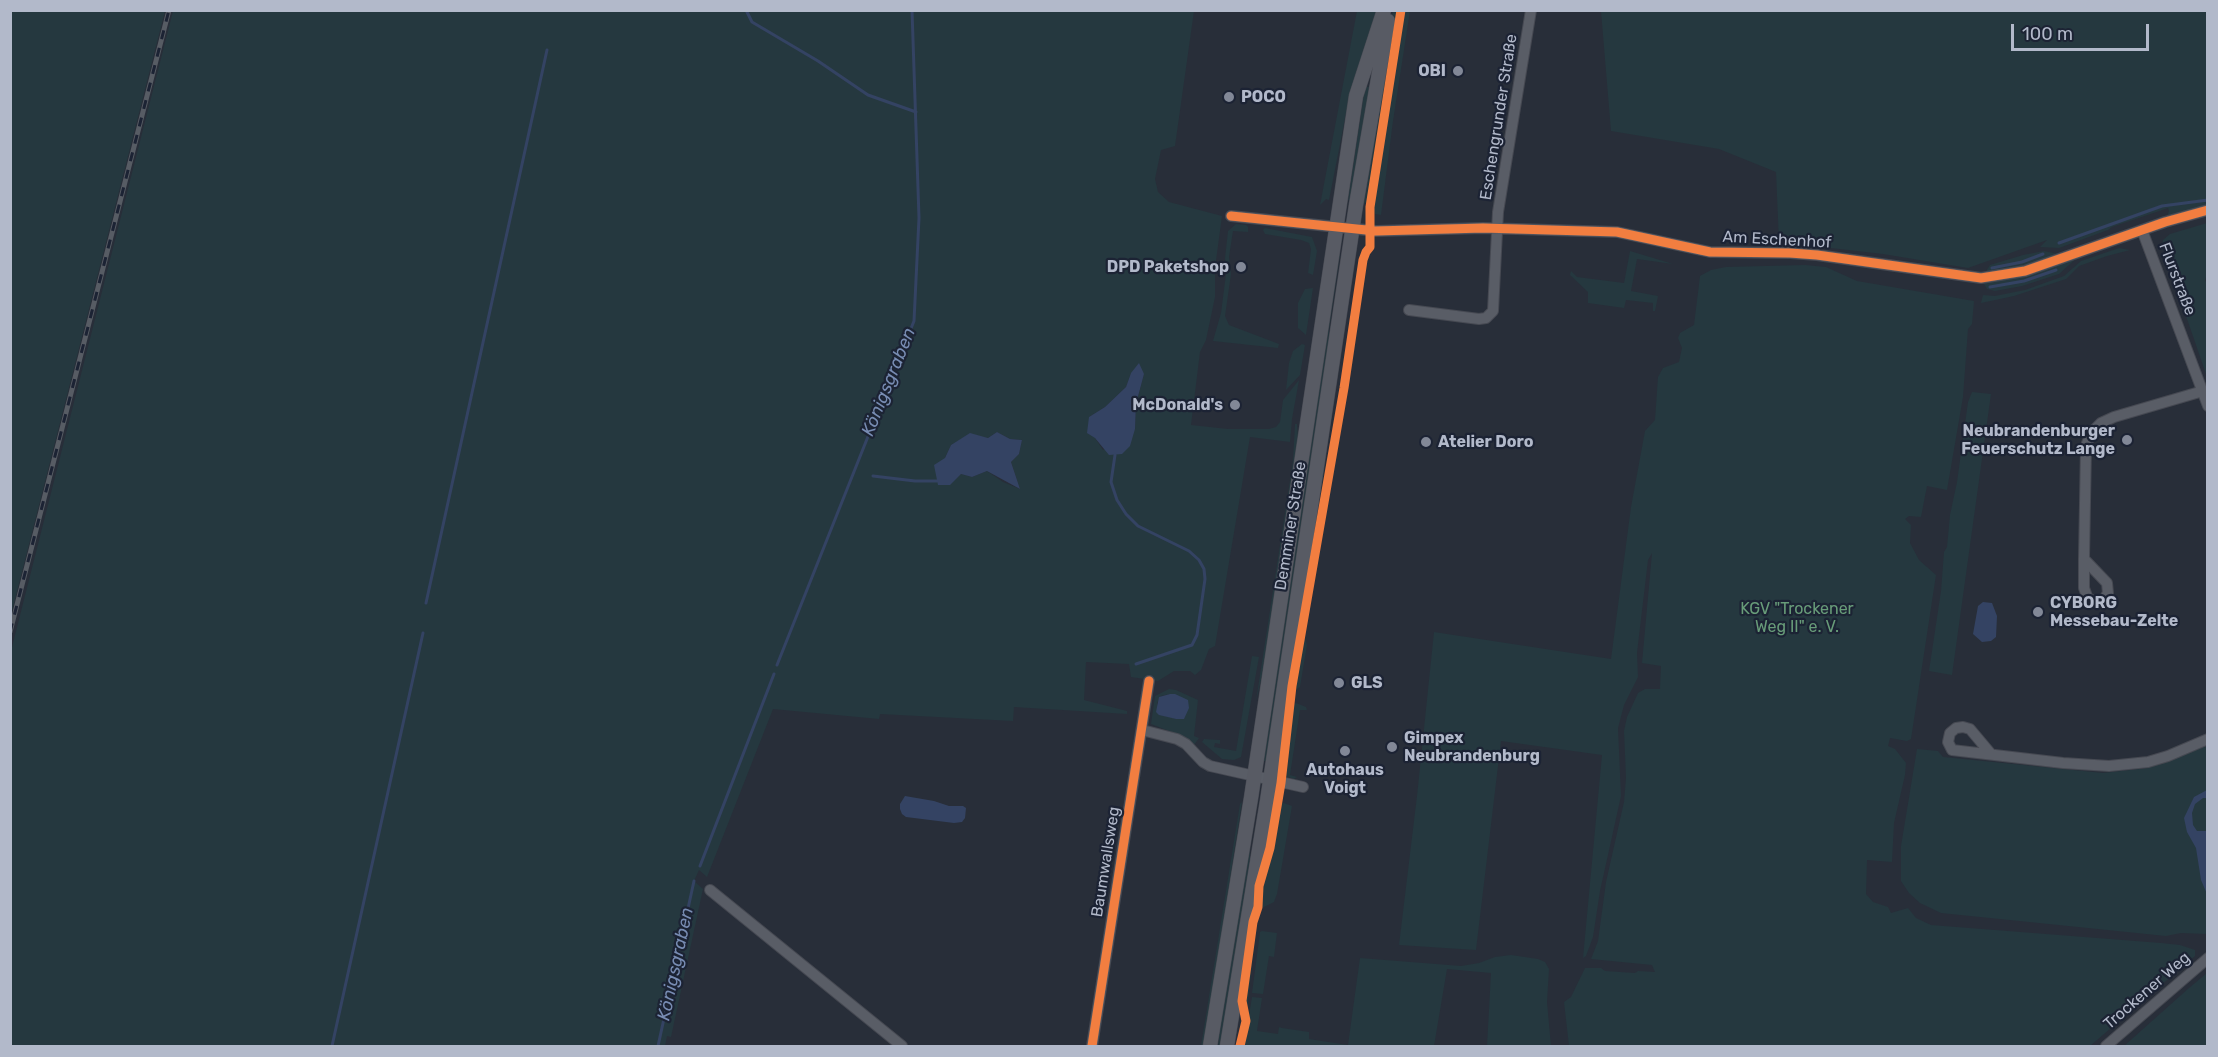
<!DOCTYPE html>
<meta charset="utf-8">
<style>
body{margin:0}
#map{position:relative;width:2218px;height:1057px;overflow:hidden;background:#282e39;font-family:Rubik,sans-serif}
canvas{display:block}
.frame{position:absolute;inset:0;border:12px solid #b2b9ca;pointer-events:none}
.scale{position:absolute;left:2011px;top:24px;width:138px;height:27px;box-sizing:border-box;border:3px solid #b2b9ca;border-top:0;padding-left:8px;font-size:18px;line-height:21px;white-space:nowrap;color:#b2b9ca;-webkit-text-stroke:4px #1c2334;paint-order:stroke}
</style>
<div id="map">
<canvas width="2218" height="1057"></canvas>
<div class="frame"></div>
<div class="scale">100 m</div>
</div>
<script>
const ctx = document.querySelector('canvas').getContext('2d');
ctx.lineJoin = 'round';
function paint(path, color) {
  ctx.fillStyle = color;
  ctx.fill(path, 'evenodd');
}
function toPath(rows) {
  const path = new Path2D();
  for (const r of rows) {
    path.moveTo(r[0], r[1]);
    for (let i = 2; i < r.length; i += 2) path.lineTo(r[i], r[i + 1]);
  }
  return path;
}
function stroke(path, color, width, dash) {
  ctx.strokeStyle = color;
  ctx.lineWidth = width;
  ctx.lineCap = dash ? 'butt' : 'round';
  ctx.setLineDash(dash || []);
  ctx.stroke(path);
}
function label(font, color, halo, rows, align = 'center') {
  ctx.font = font + ' Rubik,sans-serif';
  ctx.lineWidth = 4.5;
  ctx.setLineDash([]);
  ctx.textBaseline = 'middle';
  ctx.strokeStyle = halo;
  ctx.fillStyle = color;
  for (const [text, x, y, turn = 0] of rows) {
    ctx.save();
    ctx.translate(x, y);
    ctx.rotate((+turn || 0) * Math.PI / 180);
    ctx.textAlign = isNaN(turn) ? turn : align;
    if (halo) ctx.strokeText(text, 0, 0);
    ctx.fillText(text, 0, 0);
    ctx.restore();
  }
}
paint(toPath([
 [10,11,165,11,11,615,10,615],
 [173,11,1194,11,1175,146,1161,150,1155,179,1158,192,1169,202,1222,216,1215,268,1215,297,1206,340,1200,352,1191,425,1228,429,1269,429,1276,427,1280,422,1283,400,1299,380,1292,419,1290,442,1250,437,1215,646,1209,649,1201,670,1195,675,1190,671,1174,671,1158,681,1131,677,1129,664,1086,662,1084,700,1127,711,1127,714,1014,707,1013,721,880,714,879,719,773,709,707,877,699,870,694,881,703,889,671,1037,667,1036,665,1046,11,1046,11,651],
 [1131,373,1144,374,1136,404,1135,429,1103,450,1095,438,1089,417,1105,407,1126,387],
 [997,432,1010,439,1022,440,1019,454,1011,462,1020,489,1003,482,987,471,972,477,961,474,950,484,945,458,951,445,970,434,988,438],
 [1357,11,1381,11,1373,37,1350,93,1329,200,1326,199,1320,205],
 [1393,11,1399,11,1370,199,1364,204,1364,193],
 [1403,11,1410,11,1393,121,1381,215,1375,214,1373,209],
 [1601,11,2207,11,2207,205,2167,216,2169,211,2168,208,2112,227,2108,230,2059,248,2040,247,2047,240,1968,268,1883,254,1779,242,1776,172,1719,149,1611,131],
 [1365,86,1369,87,1370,90,1352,200,1348,200],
 [2207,223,2208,272,2205,280,2208,286,2207,377,2162,246,2163,240,2170,234],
 [1236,224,1246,225,1248,227,1248,232,1233,231,1229,257,1231,274,1225,316,1229,325,1279,344,1278,348,1213,341,1221,313,1226,274,1225,258,1228,231],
 [1265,228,1312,237,1317,251,1313,275,1308,273,1311,249,1309,243,1301,240,1265,234,1263,230],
 [2119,248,2130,250,2107,256,2079,266,2066,279,2014,296,1981,303,1983,295,1995,296,2025,290,2064,276,2081,261],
 [1630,251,1673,264,1637,259,1631,291,1658,296,1655,311,1653,311,1653,303,1626,300,1624,308,1588,303,1588,292,1570,275,1571,271,1577,277,1624,283],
 [2044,251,2058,254,2022,267,1985,273,1990,265,2023,255],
 [1336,255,1340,255,1329,330,1328,358,1266,761,1263,761,1271,716,1272,687],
 [2079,256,2059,274,2022,286,1995,291,1987,289,1984,284,1985,282,2027,275],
 [1805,265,1826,267,1857,281,1974,301,1972,324,1968,329,1963,397,1947,490,1927,486,1921,517,1909,516,1905,519,1911,525,1910,543,1919,560,1936,575,1911,739,1907,741,1890,738,1888,746,1895,749,1906,763,1905,775,1894,823,1892,862,1867,860,1866,894,1873,902,1888,907,1891,913,1908,908,1916,918,1931,925,2161,943,2180,945,2195,950,2195,956,2090,1046,1569,1046,1564,1002,1571,997,1585,968,1601,968,1605,971,1635,973,1638,971,1655,972,1652,965,1591,959,1598,941,1606,882,1624,802,1626,778,1624,731,1627,717,1638,693,1645,689,1660,689,1661,666,1642,663,1652,553,1648,560,1637,653,1638,677,1624,705,1618,728,1621,796,1600,891,1593,937,1586,956,1583,958,1602,755,1501,741,1476,950,1399,945,1417,796,1434,632,1611,659,1631,507,1645,431,1655,420,1658,377,1663,368,1679,362,1682,348,1678,338,1680,333,1694,325,1700,276,1711,270,1726,267],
 [1313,288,1306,335,1298,328,1298,303,1305,289],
 [1302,344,1305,345,1300,375,1286,390,1289,363,1293,351],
 [1972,392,1991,394,1952,675,1929,671,1941,591,1944,552,1947,547,1950,515,1957,482,1968,402],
 [1295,424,1297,424,1298,438,1262,676,1256,701,1293,461],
 [1304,636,1307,645,1300,687,1297,689,1293,688,1293,686,1301,637],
 [1252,656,1259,657,1241,757,1234,760,1222,759,1202,742,1204,739,1220,740,1220,744,1215,743,1214,747,1236,751],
 [1169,689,1176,690,1198,700,1194,736,1199,738,1194,745,1187,738,1151,724,1155,696],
 [1170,694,1177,719,1162,715,1157,703,1161,696],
 [1296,703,1306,707,1307,710,1300,710,1290,775,1297,777,1294,779,1284,776,1284,767,1293,704],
 [2207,746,2207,934,2181,933,2166,936,1941,913,1920,903,1909,893,1901,881,1901,846,1917,749,1938,751,1943,757,2103,773,2148,768],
 [1242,802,1204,1046,1201,1046,1240,804],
 [1281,802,1292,806,1277,894,1274,902,1262,908,1260,905,1262,885,1273,848,1280,803],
 [1250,840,1250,859,1221,1046,1218,1046,1221,1014],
 [1256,916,1257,918,1247,1010,1244,1000],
 [1262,931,1277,933,1274,957,1269,956,1263,994,1252,993,1260,932],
 [1511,955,1538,959,1545,962,1549,969,1547,1002,1551,1046,1487,1046,1491,973,1447,969,1434,1046,1244,1046,1252,997,1262,998,1257,1031,1278,1034,1279,1027,1282,1028,1309,1032,1309,1039,1348,1045,1360,958,1461,966,1479,963,1495,957],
 [2207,973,2207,1046,2124,1046,2189,988]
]), '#25383f');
paint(toPath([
 [1139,363,1144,374,1136,404,1135,429,1130,446,1122,454,1109,455,1095,438,1087,433,1089,417,1105,407,1126,387,1131,373],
 [997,432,1010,439,1022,440,1019,454,1011,462,1020,489,987,471,972,477,961,474,950,485,938,485,934,465,945,458,951,445,970,433,988,438],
 [1983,602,1992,603,1997,616,1996,637,1991,641,1982,642,1973,634,1978,606],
 [1170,694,1175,694,1188,700,1189,708,1184,719,1176,719,1159,715,1156,712,1159,697],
 [2207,790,2207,798,2203,798,2195,804,2192,813,2193,825,2197,831,2207,831,2207,894,2201,880,2196,848,2187,832,2184,818,2194,797],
 [905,796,934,801,949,806,963,806,966,808,965,818,962,822,954,823,906,817,902,814,900,809,900,804]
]), '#344363');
stroke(toPath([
 [746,10,752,22,818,61,868,95,916,112],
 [2059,243,2162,206,2208,200],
 [1992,268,2022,262,2043,254],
 [1990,287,2024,281,2056,270],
 [1115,455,1111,482,1117,500,1126,514,1138,526,1189,551,1199,560,1204,569,1205,579,1197,635,1192,645,1136,664],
 [873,476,915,481,937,481],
 [426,603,547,50],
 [777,665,914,321,919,218,912,10],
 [700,866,774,674],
 [332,1046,423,633],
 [658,1046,694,881]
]), '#344363', 3);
const minor = toPath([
 [1231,216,1376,231,1483,228,1617,232,1710,252,1790,253,1817,255,1981,278,2025,271,2165,222,2208,210],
 [2142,230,2208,406],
 [1409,310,1479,319,1486,318,1493,311,1498,212,1531,10],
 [2084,559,2107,583,2108,593,2103,601,2098,602,2088,599,2084,588,2084,559,2086,446,2091,433,2101,423,2114,417,2203,391],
 [1142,730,1177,739,1186,744,1203,762,1210,766,1303,787],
 [1991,754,1970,729,1963,727,1956,728,1950,733,1948,742,1952,750,2063,763,2109,766,2148,762,2168,756,2208,739],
 [710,890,902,1046],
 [1092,1046,1149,681],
 [2106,1046,2208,958]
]);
const secondary = toPath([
 [1210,1046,1251,798,1356,96,1384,10],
 [1227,1046,1267,801,1356,205,1388,21]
]);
stroke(minor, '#464952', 12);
stroke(secondary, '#464952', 15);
stroke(minor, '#595d66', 10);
stroke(secondary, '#585b64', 14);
const rail = toPath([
 [10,632,169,10]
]);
stroke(rail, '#575c64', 5);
stroke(rail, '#1c2334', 3, [9]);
stroke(toPath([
 [1231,216,1376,231,1483,228,1617,232,1710,252,1790,253,1817,255,1981,278,2025,271,2165,222,2208,210],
 [1092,1046,1149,681],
 [1240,1046,1246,1021,1242,1001,1253,922,1258,907,1259,886,1270,848,1281,783,1292,686,1344,388,1363,260,1366,252,1370,247,1370,207,1401,10]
]), '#f27e40', 9);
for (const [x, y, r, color] of [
 [1458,71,6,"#828897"],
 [1229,97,6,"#828897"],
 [1241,267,6,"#828897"],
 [1235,405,6,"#828897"],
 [2127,440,6,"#828897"],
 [1426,442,6,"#828897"],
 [2038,612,6,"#828897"],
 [1339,683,6,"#828897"],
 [1392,747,6,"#828897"],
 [1345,751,6,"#828897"]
]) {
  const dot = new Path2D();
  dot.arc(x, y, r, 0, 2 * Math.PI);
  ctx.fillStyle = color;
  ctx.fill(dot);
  stroke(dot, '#1c2334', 2);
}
label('bold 16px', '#b2b9ca', '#1c2334', [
 ["OBI",1446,71,"right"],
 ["POCO",1241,97],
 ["DPD Paketshop",1229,267,"right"],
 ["McDonald's",1223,405,"right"],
 ["Neubrandenburger",2115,431,"right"],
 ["Feuerschutz Lange",2115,449,"right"],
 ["Atelier Doro",1438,442],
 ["CYBORG",2050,603],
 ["Messebau-Zelte",2050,621],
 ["GLS",1351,683],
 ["Gimpex",1404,738],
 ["Neubrandenburg",1404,756],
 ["Autohaus",1345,770,"center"],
 ["Voigt",1345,788,"center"]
], 'left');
label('16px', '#b2b9ca', '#1c2334', [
 ["Eschengrunder Straße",1499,117,-81],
 ["Am Eschenhof",1777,240,3],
 ["Flurstraße",2177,279,69],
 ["Demminer Straße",1291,526,-81],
 ["Baumwallsweg",1106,862,-81],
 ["Trockener Weg",2147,991,-41]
]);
label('16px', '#689c79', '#1c2334', [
 ["KGV \"Trockener",1797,609],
 ["Weg II\" e. V.",1797,627]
]);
label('italic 18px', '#788cb3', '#1c2334', [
 ["Königsgraben",889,382,-68],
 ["Königsgraben",676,964,-78]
]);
</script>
